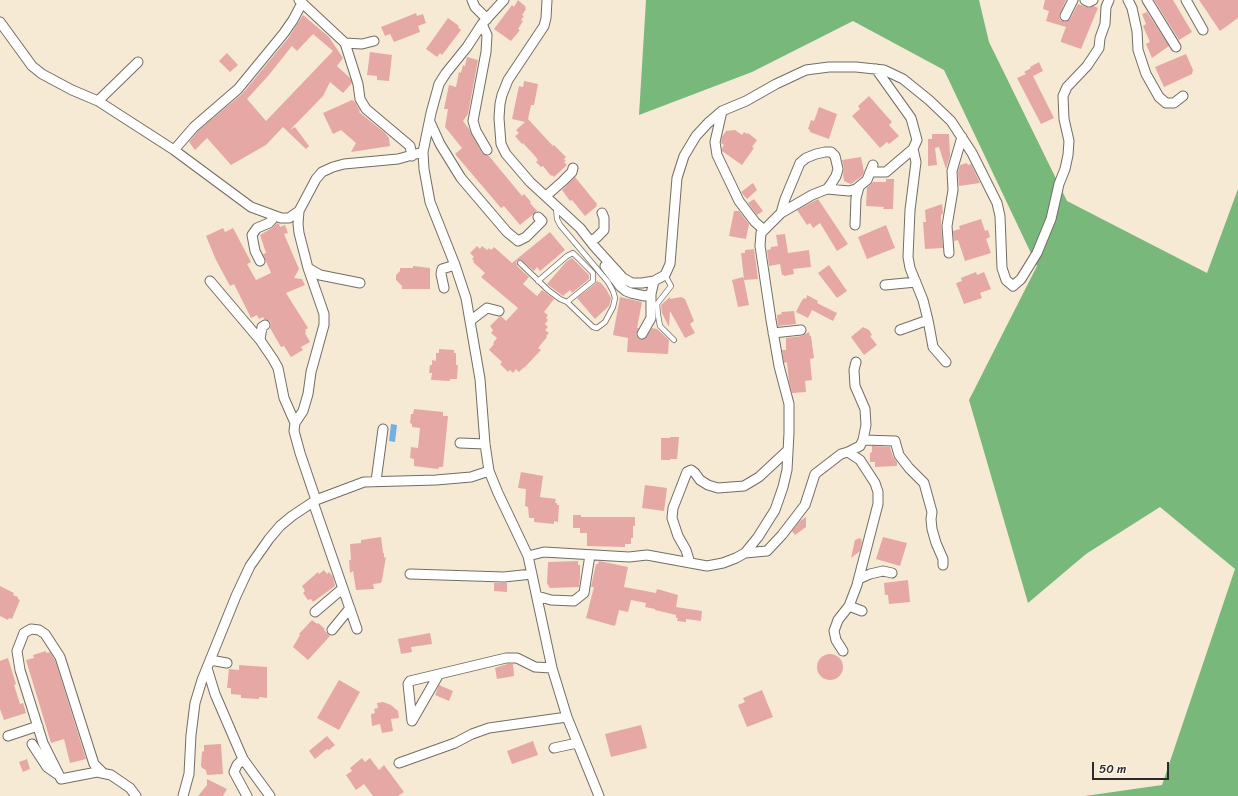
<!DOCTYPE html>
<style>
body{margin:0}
#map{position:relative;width:1238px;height:796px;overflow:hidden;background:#f6ead5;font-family:Sriracha,sans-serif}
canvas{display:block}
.scale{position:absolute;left:1092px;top:762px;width:77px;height:18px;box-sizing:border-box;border:2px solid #2b2b2b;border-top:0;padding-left:5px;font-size:12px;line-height:14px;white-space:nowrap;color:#2b2b2b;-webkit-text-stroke:3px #fbf7ec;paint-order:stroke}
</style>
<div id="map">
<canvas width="1238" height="796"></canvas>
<div class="scale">50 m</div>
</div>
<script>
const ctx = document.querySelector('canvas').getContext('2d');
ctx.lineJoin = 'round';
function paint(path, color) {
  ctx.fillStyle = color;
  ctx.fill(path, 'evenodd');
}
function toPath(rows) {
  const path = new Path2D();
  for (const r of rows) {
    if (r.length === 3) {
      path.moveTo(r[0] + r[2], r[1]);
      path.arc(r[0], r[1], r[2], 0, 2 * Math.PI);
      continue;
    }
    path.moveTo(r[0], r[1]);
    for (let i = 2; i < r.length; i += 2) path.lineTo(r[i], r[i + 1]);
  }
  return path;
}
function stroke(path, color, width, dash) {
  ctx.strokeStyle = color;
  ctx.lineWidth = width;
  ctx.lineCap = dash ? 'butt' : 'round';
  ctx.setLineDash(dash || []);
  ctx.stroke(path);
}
paint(toPath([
 [646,0,979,0,989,42,1067,201,1207,273,1238,189,1238,796,1085,796,1162,785,1235,569,1160,507,1086,554,1028,603,969,400,1037,266,944,70,853,21,752,72,639,115]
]), '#78b87a');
paint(toPath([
 [391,424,397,425,395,442,389,441]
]), '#71afe4');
paint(toPath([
 [518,0,526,7,525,8,526,9,522,15,524,16,521,20,523,21,518,29,520,30,511,41,494,29,512,5,514,7],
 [1045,0,1066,0,1059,16,1060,20,1065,22,1070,19,1078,4,1089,8,1094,6,1098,8,1081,49,1061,42,1061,40,1066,27,1046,21,1049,11,1043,9],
 [1154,0,1173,0,1192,32,1179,40],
 [1199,0,1238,0,1238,18,1220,31],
 [1147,12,1169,46,1152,58,1146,44,1150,42,1143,26,1146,24,1142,14],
 [416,13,417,16,423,14,426,23,418,26,420,32,394,42,390,34,385,36,381,27],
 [303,15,329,37,343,58,337,66,350,78,352,83,343,93,330,82,323,96,290,130,295,127,309,146,306,149,283,127,266,145,231,165,207,138,195,150,189,142,198,131,243,93,289,37],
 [313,34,333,51,266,121,247,99,268,76,292,46,297,51],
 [448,18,459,26,458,27,461,30,442,55,440,53,437,57,426,49],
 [370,52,392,55,389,81,377,80,377,76,367,75],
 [227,53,238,65,230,72,219,61],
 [1186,54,1193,70,1192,74,1164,87,1155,67],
 [467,57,478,60,468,114,463,121,469,129,482,153,484,155,489,156,522,196,524,194,531,202,530,203,537,211,520,225,504,206,501,208,455,154,462,148,445,127,448,109,444,109,449,85,456,87,459,72,461,73,463,65,465,66],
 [1039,62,1043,71,1033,76,1054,118,1041,124,1017,78,1026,74,1024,72,1031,68,1030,67],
 [524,81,538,84,534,105,531,105,528,119,553,146,554,145,566,157,564,159,566,161,564,162,567,165,554,177,552,175,551,176,543,166,541,167,536,162,538,160,534,155,523,143,522,144,515,136,519,133,516,130,525,122,512,119,519,86,523,87],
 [869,96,892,122,889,125,899,136,889,144,887,142,880,148,852,116,860,109,858,106],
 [352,100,355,102,360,111,359,112,385,133,389,138,390,146,351,152,356,143,341,130,333,134,323,113],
 [819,107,837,114,829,139,810,132,810,130,808,129,811,120,814,121],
 [735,130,742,135,744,132,747,134,748,133,757,140,752,147,754,148,742,165,722,151,722,148,724,145,721,143,722,137,726,131],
 [932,134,949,134,950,156,946,169,939,147,935,148,937,165,928,166,928,139,932,139],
 [861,157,864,172,862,176,851,184,844,181,843,174,844,168,842,160],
 [967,163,968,165,971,164,980,183,959,186,958,172,960,165],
 [575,177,597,204,596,205,597,206,585,216,572,200,570,201,562,190],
 [886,179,894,179,893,209,883,209,884,207,866,206,867,188,873,182,886,182],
 [753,183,757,190,747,199,741,192],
 [754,199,763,211,757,215,748,203],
 [818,199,848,244,837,251,820,223,813,228,810,223,807,225,797,210],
 [942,204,943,213,941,215,941,226,943,248,925,249,923,222,926,222,925,210],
 [734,211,739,211,749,224,746,239,729,236],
 [981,219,985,231,988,230,990,237,986,239,991,253,965,261,958,240,954,241,953,231,960,229,959,226],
 [277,223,279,224,280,227,285,225,288,233,284,234,299,269,294,278,302,279,305,285,286,293,308,328,305,330,306,332,305,333,310,342,301,347,303,350,291,357,284,346,281,347,270,328,271,325,270,321,264,319,263,317,259,319,257,315,251,318,234,284,230,286,216,260,206,236,223,228,225,232,233,228,251,262,247,264,256,280,271,273,263,254,266,253,260,235,272,228],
 [886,225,895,248,867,259,858,237],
 [550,232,565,250,540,271,537,267,534,271,521,260,519,260,516,262,517,266,529,277,523,284,537,296,542,290,554,299,544,312,548,315,546,318,548,320,545,324,548,327,545,330,549,333,546,336,547,337,538,348,541,350,524,368,524,367,519,372,516,369,513,373,510,370,508,372,500,364,502,362,489,350,494,344,493,343,497,338,491,333,493,330,490,326,499,317,501,316,506,321,518,308,481,277,485,273,473,262,474,261,472,259,474,257,470,253,477,246,480,249,482,246,487,250,489,248,491,250,494,247,512,263],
 [785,234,788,253,809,250,811,267,793,269,794,274,784,276,784,275,782,275,780,264,769,266,767,250,771,249,771,247,778,246,776,235],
 [754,249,758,279,744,280,749,305,738,307,732,280,743,277,744,279,741,253,745,253,745,250],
 [572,258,589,275,589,279,572,293,570,290,563,296,547,284,566,262],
 [829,265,847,291,837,298,818,273],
 [413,266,430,268,430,289,402,289,402,286,396,280,396,275,400,271,400,268,413,268],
 [976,272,977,275,984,272,991,289,980,293,982,298,964,304,956,283,962,281,961,278],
 [597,281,601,283,606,289,611,298,609,306,595,319,577,298,595,284],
 [807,295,818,301,817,303,837,313,833,321,812,310,808,318,796,312,801,302,804,298,806,299],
 [620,297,642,302,637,328,639,328,636,334,637,337,639,339,645,339,652,328,657,329,669,340,668,354,627,352,628,338,613,335],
 [670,297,670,299,681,297,685,299,694,321,690,324,695,333,685,338,670,311,669,327,662,313,661,305],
 [794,311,796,324,778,326,777,315,782,314,781,312],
 [863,327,869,330,872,335,870,336,877,345,864,355,851,337],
 [809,332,810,336,811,336,814,358,810,359,812,380,805,381,806,392,792,393,789,382,787,362,784,363,782,350,786,350,786,338,802,336],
 [439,349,454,350,454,353,456,353,456,365,458,365,457,379,450,379,450,381,431,380,432,373,429,373,430,365,432,365,432,360,436,361,436,353,439,353],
 [414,409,443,412,443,416,448,416,443,467,439,467,438,469,414,466,414,459,410,458,411,447,418,448,420,428,412,427,412,424,410,423,411,414,413,414],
 [670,437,679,437,677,459,670,459,670,460,661,460,661,438,670,438],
 [872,446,890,447,893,457,897,462,897,466,875,467,875,462,870,462,870,453,872,452],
 [521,472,543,476,540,497,556,499,555,503,557,503,557,505,559,505,558,522,554,521,554,524,534,522,534,518,529,518,528,507,525,506,526,489,518,488],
 [645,485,667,488,664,511,642,508],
 [573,515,581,515,581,517,635,517,635,526,633,526,633,538,631,538,631,544,625,544,625,547,587,546,587,533,580,533,580,528,573,528],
 [806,517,806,527,795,535,792,531,800,521],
 [381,537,383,553,384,553,384,558,386,557,382,580,381,583,373,584,374,589,356,590,353,571,350,573,349,560,351,560,350,544,361,543,361,540],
 [883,537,907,543,900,566,876,559],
 [860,538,862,541,860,551,851,558,855,540],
 [578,561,578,565,580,565,580,578,579,587,550,588,549,587,547,583,548,562],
 [599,561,628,567,624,587,656,593,657,589,678,595,676,607,702,611,701,621,686,619,686,622,677,621,678,618,676,618,676,615,655,610,655,609,645,607,646,603,631,600,628,612,619,610,615,626,586,618,594,587,591,587,596,564,598,564],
 [324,570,327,574,329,572,333,577,335,586,313,602,311,599,308,600,303,593,305,591,302,586,318,572,319,574],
 [908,580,910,602,889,604,888,595,885,595,884,583],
 [494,583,507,583,507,592,494,591],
 [0,586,14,593,13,595,18,597,18,599,20,600,12,619,9,618,8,620,0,616],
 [312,620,317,624,318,623,325,629,324,630,330,636,308,660,293,647,300,635,299,634],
 [430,633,432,644,411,647,412,652,401,654,398,639],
 [46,651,46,653,50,652,55,660,86,759,70,763,64,739,51,743,26,660,34,658,33,655],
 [830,667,13],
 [8,658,16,684,14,685,20,704,23,703,26,713,4,720,0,709,0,661],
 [507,664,513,664,514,676,497,679,495,668],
 [239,665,267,667,267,698,259,697,259,699,241,698,241,695,231,694,231,688,227,688,229,669,239,670],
 [339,680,360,692,339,730,317,718],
 [439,685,453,691,449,701,435,695],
 [762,690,773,717,747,727,738,705,745,702,743,698],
 [383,702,391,705,398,711,399,718,391,719,393,731,382,733,380,724,372,726,371,714,375,713,374,709,378,708,377,703],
 [641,725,647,748,611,757,605,734],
 [327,736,335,745,329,750,327,749,315,759,309,751],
 [533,741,538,755,512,764,507,751],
 [221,744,223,774,207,775,206,770,202,768,201,765,202,752,204,751,204,745],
 [362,758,365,762,370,758,379,770,384,765,404,792,398,796,373,796,364,784,356,790,346,775,352,771,350,768],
 [27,759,30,769,23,772,19,762],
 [207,779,227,789,223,796,198,796,207,785]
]), '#e6a8a4');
const lane = toPath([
 [520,263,548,290,560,299,567,302,593,327,597,328,605,322,613,307,615,298,613,291,608,282,560,225,557,219,556,207],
 [665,275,671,286,657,304,658,315,660,326,674,340],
 [538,281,567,256,573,253,593,273,593,281,567,302]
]);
const street = toPath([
 [299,0,345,43,358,84,360,99,366,109,410,146,412,156],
 [472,0,475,7,487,19],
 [504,0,482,24,467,47,446,73,439,84,431,113,423,152,424,169,430,202,455,265,466,298,480,379,485,444,489,471,498,493,528,556,552,668,567,717,599,796],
 [547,0,546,18,544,26,508,80,502,95,500,104,499,118,501,144,506,154,530,182,580,228,594,246,623,278,632,283,642,283,654,281,665,275,670,264,677,178,684,156,696,136,708,123,722,111,746,101,776,84,806,70,829,67,856,67,884,70,903,79,929,100,951,121,972,153,997,203,1000,216,1002,268,1006,280,1013,286,1021,279,1037,253,1051,219,1059,184,1065,169,1068,155,1069,141,1064,119,1063,96,1067,87,1087,66,1099,48,1100,38,1105,24,1106,7,1109,0],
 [1085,0,1089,2,1093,0],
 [1128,0,1132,8,1137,31,1138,50,1146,74,1159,97,1166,103,1174,103,1183,96],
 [1147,0,1176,47],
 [1186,0,1203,30],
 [1065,16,1073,0],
 [0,22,32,66,42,74,72,90,98,101,174,150,251,207,281,218,289,218,299,211],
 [482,24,487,35,486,52,473,121,476,131,487,150],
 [345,43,362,44,374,41],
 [98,101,138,62],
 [722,111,715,142,717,155,739,201,755,222,764,230],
 [430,122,440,144,461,178,507,232,518,241,526,237,542,221,538,217],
 [913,149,916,162,910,210,908,257,910,268,923,300,928,320,933,347,946,362],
 [174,150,194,127,238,89,284,33,293,20,302,3],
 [870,172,886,172,913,149,917,140,911,118,876,69],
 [827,189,849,191,856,189,867,180,873,165],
 [546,196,563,181,572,172,573,168],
 [855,225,856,198,859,187],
 [590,241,596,238,604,230,604,218,602,213],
 [949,253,947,226,953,190,952,171,962,137],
 [260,261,255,251,252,235,257,228,269,223,275,216],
 [605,266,620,286,626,291,631,293,645,296,651,294,654,281],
 [308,268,320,275,360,283],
 [210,281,260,340,273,359,278,368,284,398,295,423],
 [885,285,916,282],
 [444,288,441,274,442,269,455,265],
 [470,321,487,308,499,311],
 [900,330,928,320],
 [773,333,801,330],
 [642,334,651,318,651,294],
 [260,340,262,327,265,325],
 [863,440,895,441,899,455,909,468,924,483,932,512,931,519,932,529,936,543,943,559,943,565],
 [460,443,485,444],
 [848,452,860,446,863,440,866,425,865,409,855,386,854,370,856,362],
 [376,481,383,429],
 [316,500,300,453,294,431,295,423,303,411,308,394,311,372,324,325,324,314,308,268,299,233,298,224,299,211,316,179,322,172,333,167,344,164,398,159,423,152],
 [313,502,357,629],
 [745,553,767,551,782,535,805,505,815,474,841,454,848,452,860,460,875,483,878,492,878,504,857,585,849,606,838,620,834,631,836,640,843,651],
 [528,556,544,552,629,557,647,555,707,566,723,563,736,558,745,553,758,537,775,510,783,487,787,470,789,433,789,404,779,366,771,320,760,246,761,233,781,213,785,199,800,163,806,158,816,154,825,152,831,152,835,156,838,169,836,176,831,184,827,189,812,195,781,213],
 [690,563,686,550,678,536,672,518,673,508,687,472,691,470,695,473,700,480,708,485,718,488,744,486,759,477,788,450],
 [410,574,504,577,532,574],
 [859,579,870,574,883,571,892,573],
 [537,596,551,600,574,601,584,593,590,555],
 [849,606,862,611],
 [315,612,342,589],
 [332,630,350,608],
 [210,660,227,663],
 [207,668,215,694,243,759,270,796],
 [439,674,412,721,408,684,410,681,506,658,517,658,535,667,552,668],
 [8,736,38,726],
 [32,744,47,767,57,774],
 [554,748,577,743],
 [243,759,237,765,234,772,247,796],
 [399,763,455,743,472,734,489,728,567,717],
 [103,773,94,764,60,657,45,634,39,630,31,629,24,633,17,651,20,670,43,743,61,779,97,772,111,775,130,788,136,796],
 [183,796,189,774,191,735,195,703,202,680,236,596,250,566,269,539,280,526,292,516,316,500,364,482,436,480,471,477,489,471]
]);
stroke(lane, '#726e66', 6);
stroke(street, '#726e66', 11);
stroke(lane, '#fff', 4.5);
stroke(street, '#fff', 9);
</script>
